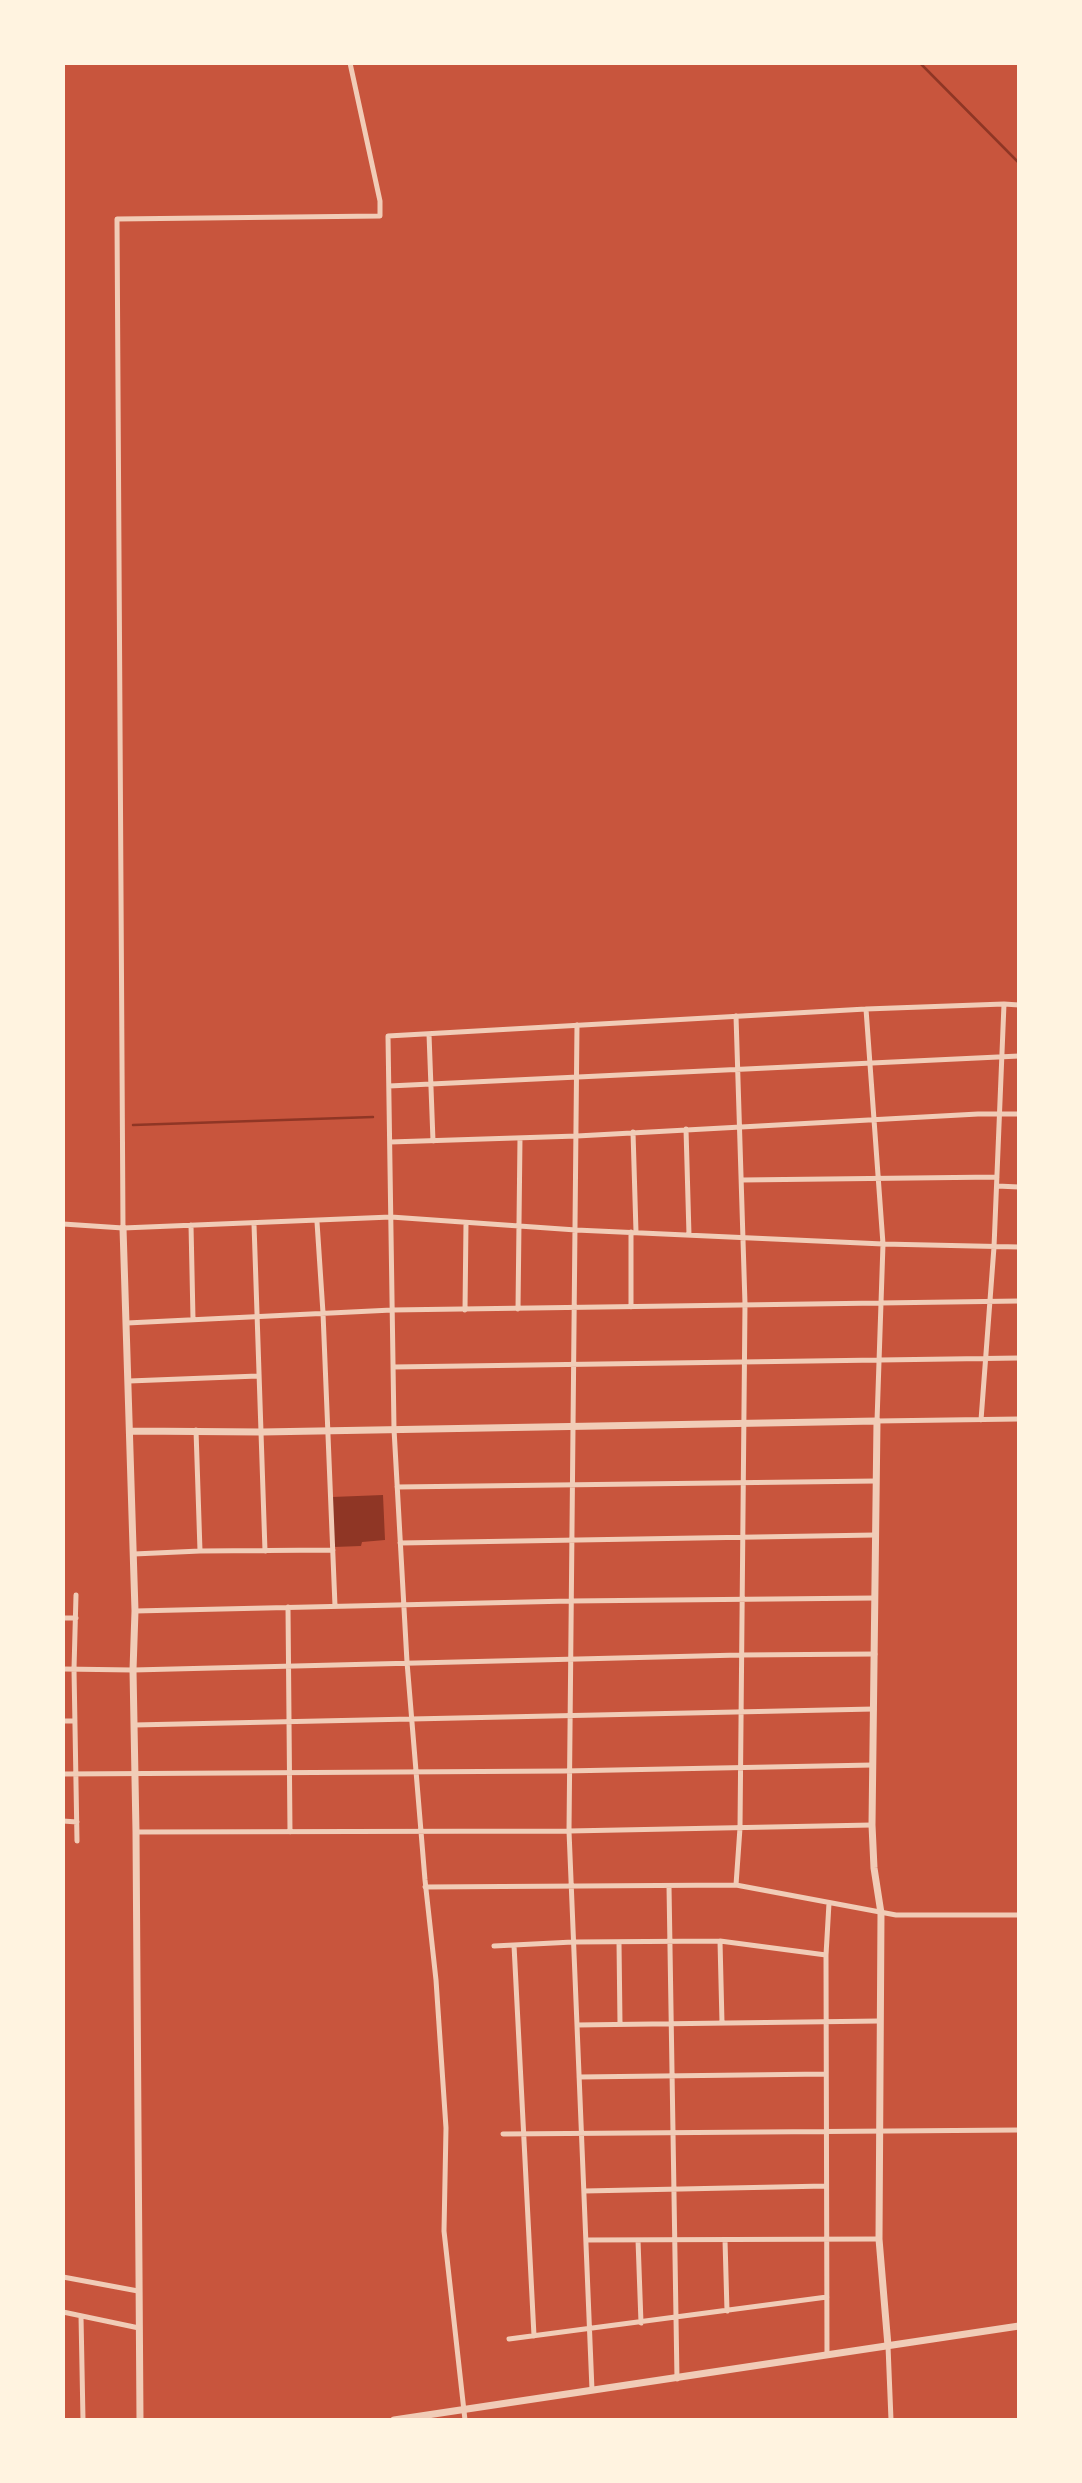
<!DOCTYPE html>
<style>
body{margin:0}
#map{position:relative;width:1082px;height:2483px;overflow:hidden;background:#c8553d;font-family:Overpass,sans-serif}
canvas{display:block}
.frame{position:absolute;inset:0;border:65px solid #fff3e0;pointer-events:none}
</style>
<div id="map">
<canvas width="1082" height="2483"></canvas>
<div class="frame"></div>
</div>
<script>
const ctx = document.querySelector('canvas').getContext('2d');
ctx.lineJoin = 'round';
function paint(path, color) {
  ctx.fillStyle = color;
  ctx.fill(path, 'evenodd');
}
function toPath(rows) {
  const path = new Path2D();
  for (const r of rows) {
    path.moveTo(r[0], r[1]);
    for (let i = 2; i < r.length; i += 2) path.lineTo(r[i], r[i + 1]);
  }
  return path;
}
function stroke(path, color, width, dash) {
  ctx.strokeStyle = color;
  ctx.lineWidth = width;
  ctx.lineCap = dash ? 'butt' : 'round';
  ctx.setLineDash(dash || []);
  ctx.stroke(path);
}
paint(toPath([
 [383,1495,385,1540,362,1542,361,1546,334,1547,332,1497]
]), '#8f3625');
stroke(toPath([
 [920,63,1019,163],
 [133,1125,373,1117]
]), '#8f3625', 2.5);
stroke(toPath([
 [866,1009,883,1244,877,1421,1019,1419],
 [577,1025,569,1831,592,2390],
 [429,1034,433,1141],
 [389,1086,1019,1056],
 [686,1129,689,1235],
 [633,1132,636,1232],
 [390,1142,577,1136,978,1114,1019,1114],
 [742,1180,997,1177],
 [997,1186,1019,1187],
 [317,1222,323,1313,335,1606],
 [63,1224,123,1228,391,1217,576,1230,883,1244,1019,1247],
 [254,1224,265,1551],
 [191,1225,193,1319],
 [123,1228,117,219,380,216,380,201,350,63],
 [631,1232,631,1307],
 [518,1309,520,1138],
 [465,1310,466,1223],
 [127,1323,392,1310,1019,1301],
 [393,1367,1019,1358],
 [129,1381,258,1376],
 [981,1420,994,1247,1004,1004],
 [196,1430,200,1551],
 [397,1487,876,1481],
 [400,1543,875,1535],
 [134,1554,200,1551,333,1550],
 [76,1595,74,1669,77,1841],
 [288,1607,290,1832],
 [135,1611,570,1601,875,1598],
 [63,1618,76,1618],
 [63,1669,133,1670,740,1655,875,1654],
 [63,1721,75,1721],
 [134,1725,874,1709],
 [63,1774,564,1771,873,1765],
 [63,1821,77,1822],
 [136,1832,569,1831,872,1825],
 [736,1885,740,1828,745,1304,736,1016],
 [669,1886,677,2379],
 [425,1887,736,1885,896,1915,1019,1915],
 [720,1941,722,2023],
 [619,1942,620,2024],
 [514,1945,534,2336],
 [494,1946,573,1942,720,1941,826,1955],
 [577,2025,879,2021],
 [579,2077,826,2074],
 [503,2134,1019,2130],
 [584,2191,826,2186],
 [586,2240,879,2239],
 [638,2240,641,2323],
 [725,2240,727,2311],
 [63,2277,138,2291],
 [63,2312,139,2328],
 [81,2316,83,2420],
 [509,2339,827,2297],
 [888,2346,891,2420],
 [827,2355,826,1955,829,1903],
 [465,2420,444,2231,446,2128,436,1980,425,1880,407,1662,394,1429,388,1036,866,1009,1004,1004,1019,1005]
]), '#f1ccb7', 5);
stroke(toPath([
 [123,1228,135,1611,133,1670,136,1832,140,2420],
 [131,1431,262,1432,877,1421,872,1825,874,1868,881,1913,879,2239,888,2346],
 [394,2420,1019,2326]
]), '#f1ccb7', 7);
</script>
